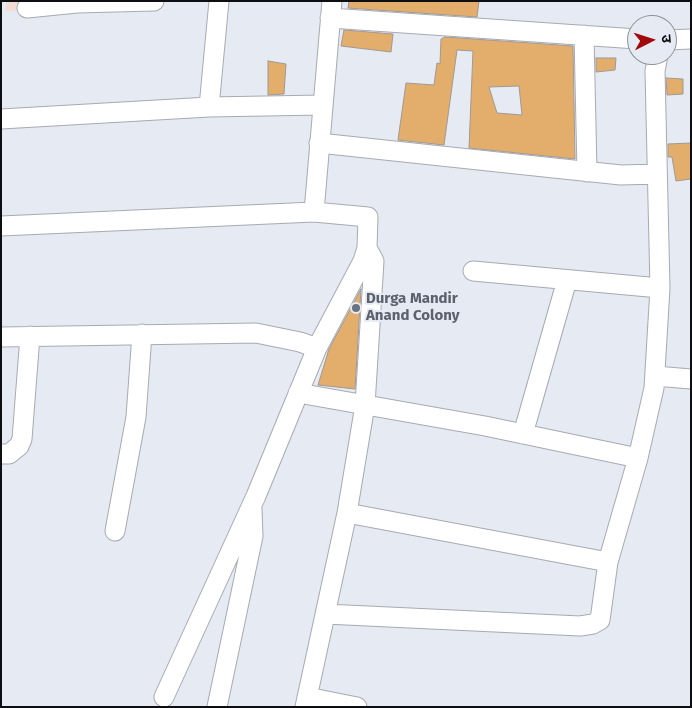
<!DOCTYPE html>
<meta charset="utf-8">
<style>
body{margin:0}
#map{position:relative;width:692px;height:708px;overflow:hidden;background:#e6eaf3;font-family:"Fira Sans","Noto Sans Devanagari",sans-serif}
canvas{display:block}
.frame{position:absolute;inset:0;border:2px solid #0d0e11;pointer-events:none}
.north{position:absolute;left:627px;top:15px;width:50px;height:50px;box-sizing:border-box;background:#e6eaf3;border:1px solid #8f9299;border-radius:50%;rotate:85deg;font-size:14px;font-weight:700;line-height:20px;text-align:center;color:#0d0e11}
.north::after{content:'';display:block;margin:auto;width:18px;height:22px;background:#a2080c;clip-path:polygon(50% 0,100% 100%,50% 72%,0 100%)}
</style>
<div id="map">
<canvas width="692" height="708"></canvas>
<div class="frame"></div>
<div class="north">उ</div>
</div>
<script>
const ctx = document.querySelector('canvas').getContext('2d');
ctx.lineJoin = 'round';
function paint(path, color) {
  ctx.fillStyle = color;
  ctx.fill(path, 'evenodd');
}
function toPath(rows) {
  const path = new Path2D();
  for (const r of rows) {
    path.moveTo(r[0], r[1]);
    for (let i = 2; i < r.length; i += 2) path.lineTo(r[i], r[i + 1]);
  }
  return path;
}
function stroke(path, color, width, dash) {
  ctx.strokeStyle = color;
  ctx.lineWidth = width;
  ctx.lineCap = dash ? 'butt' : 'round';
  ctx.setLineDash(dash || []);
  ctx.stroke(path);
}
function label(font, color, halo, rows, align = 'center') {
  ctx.font = font + ' "Fira Sans",sans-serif';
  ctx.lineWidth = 4;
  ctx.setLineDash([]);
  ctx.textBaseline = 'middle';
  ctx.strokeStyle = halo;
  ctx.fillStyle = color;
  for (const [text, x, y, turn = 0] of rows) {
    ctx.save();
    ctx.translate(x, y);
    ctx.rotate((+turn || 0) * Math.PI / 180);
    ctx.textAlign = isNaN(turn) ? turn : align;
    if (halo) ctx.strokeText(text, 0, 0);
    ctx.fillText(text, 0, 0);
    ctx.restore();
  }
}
paint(toPath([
 [7,1,67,1,67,9,5,11]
]), '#f4dad4');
const building = toPath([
 [349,1,479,1,477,17,348,8,349,1],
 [344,30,393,34,391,52,341,46,344,30],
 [445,37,573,46,575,159,469,148,473,51,457,50,444,145,398,140,406,83,434,85,437,63,440,64,441,39,445,37],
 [519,86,522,115,497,113,489,87,519,86],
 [596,58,616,58,615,70,596,72,596,58],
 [268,61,286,64,284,94,268,95,268,61],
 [666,78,683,79,683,94,667,95,666,78],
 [691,143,691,179,676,181,672,157,668,157,668,144,691,143],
 [361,289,355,389,318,385,329,349,361,289]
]);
paint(building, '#e3ad6c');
stroke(building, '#a09992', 1);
const street = toPath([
 [27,8,77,3,154,1],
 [330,18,637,39],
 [584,35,587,172],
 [667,40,691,39],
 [209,107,219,1],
 [1,119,209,107,322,105],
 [319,143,554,168,621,175,657,174],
 [314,212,332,1],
 [1,226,314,212,368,217,367,248,363,261,317,348,256,496,164,697],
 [473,271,660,288],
 [1,337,256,333,300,342,317,348],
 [655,376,691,379],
 [298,393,485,426,638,458],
 [523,434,567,280],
 [1,454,9,454,19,446,22,439,30,336],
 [347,513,608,562],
 [115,531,136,417,142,334],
 [325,614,580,626,593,624,600,620,608,562,638,458,654,388,660,288,655,71,658,55],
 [307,697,357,707],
 [217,707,253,536,252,509],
 [305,707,347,513,365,405,374,261,367,248]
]);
stroke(street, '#a7aab2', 21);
stroke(street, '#fff', 19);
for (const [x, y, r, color] of [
 [356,308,5,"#6b7280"]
]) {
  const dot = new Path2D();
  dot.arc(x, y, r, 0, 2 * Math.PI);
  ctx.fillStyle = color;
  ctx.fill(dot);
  stroke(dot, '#e6eaf3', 2);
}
label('bold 15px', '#5b616d', '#e6eaf3', [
 ["Durga Mandir",366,299],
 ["Anand Colony",366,316]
], 'left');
</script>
